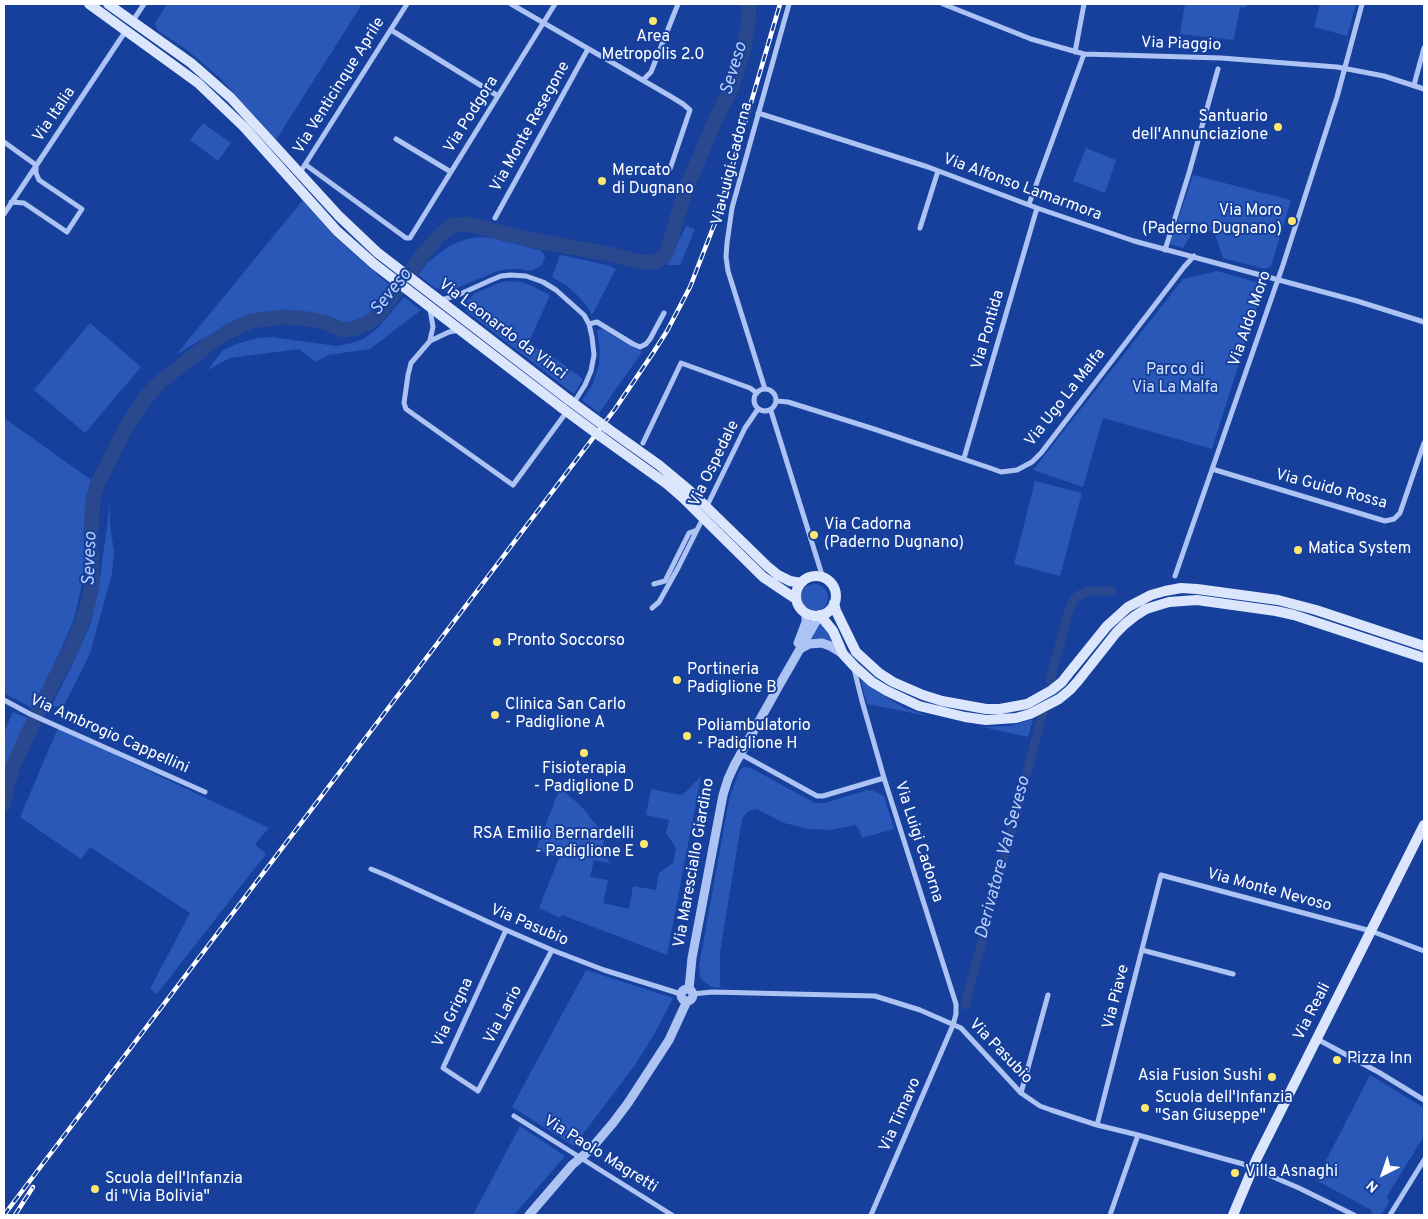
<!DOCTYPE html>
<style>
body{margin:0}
#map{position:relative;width:1428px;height:1219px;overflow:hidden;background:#16409b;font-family:Overpass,sans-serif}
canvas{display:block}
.frame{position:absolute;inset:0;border:5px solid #fff;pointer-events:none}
.north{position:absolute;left:1358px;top:1149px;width:50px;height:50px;-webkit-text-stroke:4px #16409b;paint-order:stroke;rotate:221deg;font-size:14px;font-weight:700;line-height:20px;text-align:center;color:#fff}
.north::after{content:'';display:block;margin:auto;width:18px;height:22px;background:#fff;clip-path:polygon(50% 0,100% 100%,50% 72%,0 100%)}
</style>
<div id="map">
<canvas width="1428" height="1219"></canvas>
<div class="frame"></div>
<div class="north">N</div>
</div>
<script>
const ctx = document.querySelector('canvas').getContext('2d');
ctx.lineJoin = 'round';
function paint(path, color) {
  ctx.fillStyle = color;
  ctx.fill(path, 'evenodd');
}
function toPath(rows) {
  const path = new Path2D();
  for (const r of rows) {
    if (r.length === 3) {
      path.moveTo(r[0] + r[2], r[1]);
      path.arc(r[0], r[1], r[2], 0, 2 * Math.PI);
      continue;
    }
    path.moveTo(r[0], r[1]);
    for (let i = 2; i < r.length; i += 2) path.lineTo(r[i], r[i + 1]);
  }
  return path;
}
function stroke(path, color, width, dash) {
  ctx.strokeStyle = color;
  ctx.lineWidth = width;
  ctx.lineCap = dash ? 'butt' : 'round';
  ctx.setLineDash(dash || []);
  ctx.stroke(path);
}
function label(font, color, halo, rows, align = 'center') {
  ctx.font = font + ' Overpass,sans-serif';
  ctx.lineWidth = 4;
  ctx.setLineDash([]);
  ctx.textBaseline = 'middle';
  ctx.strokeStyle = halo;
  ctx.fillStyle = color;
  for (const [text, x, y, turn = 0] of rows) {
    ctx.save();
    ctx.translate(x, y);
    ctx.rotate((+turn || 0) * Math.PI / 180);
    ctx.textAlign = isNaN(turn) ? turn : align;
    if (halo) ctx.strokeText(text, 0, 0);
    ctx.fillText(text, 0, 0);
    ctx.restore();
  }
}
paint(toPath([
 [167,4,362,4,276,140,220,78,187,50,157,30,155,23],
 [1185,4,1247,4,1246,8,1240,7,1234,40,1180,34],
 [1320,4,1356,4,1347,36,1314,27],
 [203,123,231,143,218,161,190,140],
 [1086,148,1116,160,1105,193,1073,181],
 [1193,175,1291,200,1271,266,1265,269,1223,258,1214,232,1196,227,1183,248,1170,244],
 [303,200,335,237,392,287,374,311,364,319,351,324,341,325,318,315,299,313,274,312,252,315,202,339,176,355],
 [686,226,695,229,680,265,667,265],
 [479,237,492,238,539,250,543,253,545,257,542,265,531,271,520,269,509,269,498,271,452,290,446,291,435,288,418,275,428,262,449,246,467,239],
 [560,255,607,265,616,269,592,315,587,306,578,296,567,286,552,277],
 [1217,271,1264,284,1212,449,1103,418,1083,487,1033,470,1183,279],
 [511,281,521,282,530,285,550,295,528,344,549,354,583,379,574,394,466,311,468,300,475,293,502,282],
 [404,297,421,310,370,349,328,355,316,362,299,349,230,358,208,370,223,350,236,344,258,338,271,337,337,346,352,343,365,338,378,328],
 [90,323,141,367,85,433,34,390],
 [602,329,642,352,599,413,582,400,592,386,599,365,600,352,597,330],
 [4,418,94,482,89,500,87,518,84,560,81,589,74,619,60,652,32,708,4,693],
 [1035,481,1082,493,1060,576,1014,564],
 [110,504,110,525,114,552,112,573,91,650,82,670,62,709,52,705,73,663,91,623,99,585],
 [814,598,14],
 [818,621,828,631,834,645,806,643],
 [863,680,878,692,903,707,928,716,867,704,861,682],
 [13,712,28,718,4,776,4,732],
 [1033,719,1028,737,983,727,1010,726],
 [58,728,269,828,255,844,266,854,157,994,150,989,190,913,90,847,81,859,20,817],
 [745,767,751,768,815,803,825,803,867,790,874,791,884,796,894,829,862,838,859,829,855,825,831,830,809,829,784,823,759,810,755,809,747,812,742,819,720,952,720,987,716,988,710,986,702,980,700,976,699,966,729,800,738,774,741,768],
 [701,776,667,955,562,915,560,918,539,908,559,858,536,849,560,788,581,806,598,827,604,841,602,850,610,863,594,860,590,877,608,880,603,903,629,909,633,886,656,890,659,873,673,863,676,848,666,833,669,820,646,815,651,789,681,795,686,792],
 [586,970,673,998,656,1031,635,1065,574,1146,512,1107],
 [1370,1075,1424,1108,1424,1136,1387,1196,1389,1202,1381,1215,1372,1215,1371,1210,1316,1180],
 [520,1126,565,1156,514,1215,473,1215]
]), '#2958b9');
stroke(toPath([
 [1050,681,1069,610,1073,602,1077,596,1089,591,1112,591],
 [965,1005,1043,712]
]), '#29488d', 9);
stroke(toPath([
 [4,803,7,786,14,764,40,708,73,645,85,614,92,586,91,533,93,499,98,483,125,429,146,397,161,381,209,344,231,330,251,321,283,317,308,319,324,322,343,330,353,329,366,324,378,315,425,252,441,234,453,225,467,224,527,239,609,254,641,262,654,262,662,258,667,252,686,188,704,147,716,118,731,89,744,47,748,24,749,4]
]), '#29488d', 15);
stroke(toPath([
 [511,4,670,96,683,104,690,110,670,169],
 [943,4,1031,39,1084,54,1221,58,1337,67,1384,76,1424,89],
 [132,22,144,4],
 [391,30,498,96],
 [1075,52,1084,4],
 [643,80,651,72,678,4],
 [1414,85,1424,48],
 [758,113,928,167,1037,208,1134,241,1357,301,1424,322],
 [396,139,451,172],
 [4,142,36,165,36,173,39,180,82,209,67,232,24,203,11,202],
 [306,165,406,238,410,238,555,4],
 [299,174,407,4],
 [1029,204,1084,54],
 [4,214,127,29],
 [495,218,588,49],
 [920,228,938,171],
 [1165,250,1189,173,1218,69],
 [441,300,458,295,489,281,501,276,511,275,526,276,543,282,556,290,584,315,589,324,592,337,594,355,591,371,585,385,573,404],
 [589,324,597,322,633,344,640,347,646,344,650,339,664,313],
 [460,330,449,332,430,341,411,363,408,375,404,403,406,409,513,485,568,410],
 [430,340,433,327,430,309],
 [765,400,11],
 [765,389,728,271,726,257,727,243,732,208,789,4],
 [777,401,788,402,874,429,993,469,1001,472,1017,470,1032,462,1041,453,1184,267,1194,256],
 [771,411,823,578],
 [643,443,681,363,750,388,757,393],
 [964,458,1037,208],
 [1212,469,1385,521,1394,519,1400,513,1424,443],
 [706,508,745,428,758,409],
 [1175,576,1283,265,1337,97,1362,4],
 [654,584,665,581,689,533,697,530],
 [652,608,659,602,678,568,704,516],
 [854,669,862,701,884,778,956,1004,956,1014,953,1025,871,1215],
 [4,700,30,714,205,792],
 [739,753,817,796,823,796,884,778],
 [371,869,388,876,506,930,552,950,604,970,681,994],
 [506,930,443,1068,478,1091,552,950],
 [1142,950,1233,974],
 [693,994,712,992,875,996,920,1010,961,1028,1021,1093,1040,1106,1051,1110,1097,1125,1138,1135,1243,1164,1299,1188,1354,1215],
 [1317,1039,1380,1073,1424,1100],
 [1021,1093,1048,995],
 [514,1116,672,1215],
 [1097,1125,1161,875,1371,931,1424,951],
 [1110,1215,1138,1135],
 [1390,1215,1424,1160]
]), '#acc3f3', 5);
stroke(toPath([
 [798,643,806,622,806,613],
 [800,649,809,644,822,643,830,646,843,654],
 [687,995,6],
 [689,989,692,958,723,795,728,779,735,764,781,682,815,623,820,615],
 [529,1215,572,1165,590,1150,613,1123,628,1103,669,1040,687,1001]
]), '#acc3f3', 9);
stroke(toPath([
 [89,4,198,83,244,127,337,231,374,264,562,408],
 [108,4,191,63,231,98,338,215,378,253,569,400],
 [607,428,659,465,689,490,767,566,778,575,790,581,801,583],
 [600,436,667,484,682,497,763,577,796,599],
 [816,596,20],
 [834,603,836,611,856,652,879,673,893,682,923,695,942,701,986,709,1000,709,1027,704,1052,690,1062,682,1069,673,1107,626,1128,607,1151,595,1165,591,1181,588,1197,589,1278,600,1316,610,1424,646],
 [820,615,833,631,843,654,854,666,872,682,887,691,919,706,965,717,986,720,1016,718,1030,714,1059,699,1070,690,1078,681,1116,633,1125,624,1135,616,1146,609,1169,602,1197,600,1276,611,1294,615,1424,658],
 [1233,1215,1257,1158,1424,825]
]), '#dbe5fc', 10);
const rail = toPath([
 [4,1215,615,409,653,353,667,331,690,287,718,215,780,4],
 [15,1215,33,1187]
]);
stroke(rail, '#fff', 4.5);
stroke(rail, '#16409b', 2.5, [8]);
stroke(toPath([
 [569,400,607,428],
 [562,408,600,436]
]), '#dbe5fc', 10);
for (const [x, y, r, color] of [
 [653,21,5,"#ffe76d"],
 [1278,127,5,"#ffe76d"],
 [602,181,5,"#ffe76d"],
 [1292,221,5,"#ffe76d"],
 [814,535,5,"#ffe76d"],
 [1298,550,5,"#ffe76d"],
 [497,642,5,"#ffe76d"],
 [677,680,5,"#ffe76d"],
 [495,715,5,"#ffe76d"],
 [687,736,5,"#ffe76d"],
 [584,753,5,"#ffe76d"],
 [644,844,5,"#ffe76d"],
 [1337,1060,5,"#ffe76d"],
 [1272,1077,5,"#ffe76d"],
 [1145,1108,5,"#ffe76d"],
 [1235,1173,5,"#ffe76d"],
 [95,1189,5,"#ffe76d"]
]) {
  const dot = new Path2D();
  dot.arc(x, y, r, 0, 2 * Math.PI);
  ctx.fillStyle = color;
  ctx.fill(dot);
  stroke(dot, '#16409b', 2);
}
label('16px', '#fff', '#16409b', [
 ["Area",653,38,"center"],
 ["Metropolis 2.0",653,56,"center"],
 ["Santuario",1268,118,"right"],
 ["dell'Annunciazione",1268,136,"right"],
 ["Mercato",612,172],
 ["di Dugnano",612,190],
 ["Via Moro",1282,212,"right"],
 ["(Paderno Dugnano)",1282,230,"right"],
 ["Via Cadorna",824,526],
 ["(Paderno Dugnano)",824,544],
 ["Matica System",1308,550],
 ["Pronto Soccorso",507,642],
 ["Portineria",687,671],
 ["Padiglione B",687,689],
 ["Clinica San Carlo",505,706],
 ["- Padiglione A",505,724],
 ["Poliambulatorio",697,727],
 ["- Padiglione H",697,745],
 ["Fisioterapia",584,770,"center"],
 ["- Padiglione D",584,788,"center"],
 ["RSA Emilio Bernardelli",634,835,"right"],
 ["- Padiglione E",634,853,"right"],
 ["Pizza Inn",1347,1060],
 ["Asia Fusion Sushi",1262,1077,"right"],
 ["Scuola dell'Infanzia",1155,1099],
 ["\"San Giuseppe\"",1155,1117],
 ["Villa Asnaghi",1245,1173],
 ["Scuola dell'Infanzia",105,1180],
 ["di \"Via Bolivia\"",105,1198]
], 'left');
label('16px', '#fff', '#16409b', [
 ["Via Piaggio",1181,45,2],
 ["Via Venticinque Aprile",340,86,-58],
 ["Via Italia",55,115,-56],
 ["Via Podgora",472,115,-58],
 ["Via Monte Resegone",531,127,-61],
 ["Via Luigi Cadorna",733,164,-76],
 ["Via Alfonso Lamarmora",1022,188,20],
 ["Via Aldo Moro",1251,319,-71],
 ["Via Leonardo da Vinci",502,330,37],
 ["Via Pontida",989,330,-74],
 ["Via Ugo La Malfa",1066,398,-52],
 ["Via Ospedale",715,464,-64],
 ["Via Guido Rossa",1331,490,15],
 ["Via Ambrogio Cappellini",109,735,24],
 ["Via Luigi Cadorna",918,842,72],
 ["Via Maresciallo Giardino",695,863,-80],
 ["Via Monte Nevoso",1269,891,15],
 ["Via Pasubio",529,926,23],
 ["Via Piave",1117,997,-76],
 ["Via Reali",1313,1012,-63],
 ["Via Grigna",454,1013,-65],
 ["Via Lario",504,1015,-62],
 ["Via Pasubio",1000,1052,46],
 ["Via Timavo",901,1115,-66],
 ["Via Paolo Magretti",600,1155,32]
]);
label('16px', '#d4e1fd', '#16409b', [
 ["Parco di",1175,371],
 ["Via La Malfa",1175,389]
]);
label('italic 18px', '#b8cef9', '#16409b', [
 ["Seveso",735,69,-73],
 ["Seveso",392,293,-51],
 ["Seveso",91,559,-88],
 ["Derivatore Val Seveso",1004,858,-75]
]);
</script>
